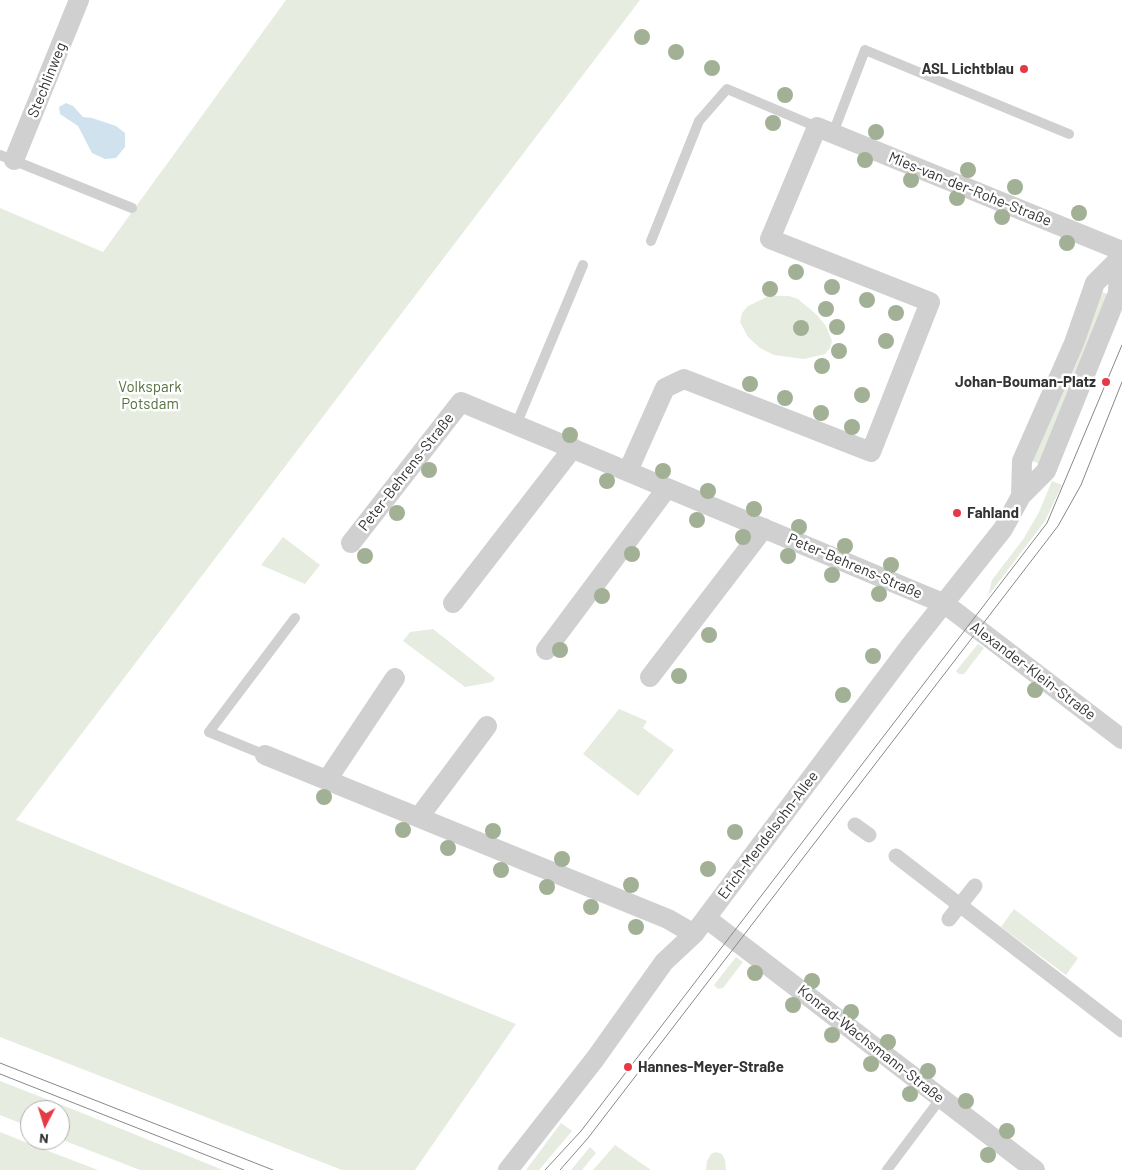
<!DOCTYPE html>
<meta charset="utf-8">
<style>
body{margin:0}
#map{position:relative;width:1122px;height:1170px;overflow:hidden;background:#fff;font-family:Barlow,sans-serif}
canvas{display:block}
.north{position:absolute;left:20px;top:1100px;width:50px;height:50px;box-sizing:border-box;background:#fff;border:1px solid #adadad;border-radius:50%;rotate:185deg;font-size:14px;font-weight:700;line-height:20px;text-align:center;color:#333}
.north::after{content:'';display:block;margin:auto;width:18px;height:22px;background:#e63946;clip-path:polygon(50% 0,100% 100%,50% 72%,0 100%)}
</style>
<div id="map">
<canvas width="1122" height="1170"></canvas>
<div class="north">N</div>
</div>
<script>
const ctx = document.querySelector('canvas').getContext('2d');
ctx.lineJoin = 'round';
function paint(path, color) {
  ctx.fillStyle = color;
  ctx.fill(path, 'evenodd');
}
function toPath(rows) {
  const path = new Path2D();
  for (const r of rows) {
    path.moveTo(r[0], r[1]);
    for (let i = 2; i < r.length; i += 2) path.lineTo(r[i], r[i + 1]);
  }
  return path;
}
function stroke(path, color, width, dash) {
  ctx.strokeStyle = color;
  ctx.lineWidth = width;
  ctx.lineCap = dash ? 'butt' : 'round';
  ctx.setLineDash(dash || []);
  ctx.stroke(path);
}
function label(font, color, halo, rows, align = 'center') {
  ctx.font = font + ' Barlow,sans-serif';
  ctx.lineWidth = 5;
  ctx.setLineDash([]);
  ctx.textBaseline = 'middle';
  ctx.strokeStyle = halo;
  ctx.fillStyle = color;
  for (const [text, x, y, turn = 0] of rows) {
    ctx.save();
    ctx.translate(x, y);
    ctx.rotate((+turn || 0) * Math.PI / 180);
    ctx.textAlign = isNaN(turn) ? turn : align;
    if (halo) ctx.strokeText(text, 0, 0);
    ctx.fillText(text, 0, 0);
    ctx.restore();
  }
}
paint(toPath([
 [286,0,640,0,16,820,516,1024,415,1170,342,1170,0,1037,0,208,103,252],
 [1100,291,1109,295,1040,464,1030,460],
 [769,296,789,296,798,299,817,315,826,326,832,341,830,348,825,354,804,359,774,355,760,348,748,337,740,322,742,313,748,306],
 [1052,481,1062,485,1045,521,988,596,992,580,1024,538,1039,512],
 [283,537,320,565,305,584,261,565],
 [433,629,495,678,492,682,465,687,403,641,410,632],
 [978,644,984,648,964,674,959,674,956,671],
 [619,709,647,721,643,728,674,750,638,796,583,754],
 [1014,909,1078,958,1066,975,1001,927],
 [736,957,743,962,723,988,718,989,714,985],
 [0,1081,77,1111,223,1170,140,1170,60,1139,60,1110,30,1110,30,1127,0,1115],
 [561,1123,572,1131,539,1170,526,1170],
 [0,1132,30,1144,98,1170,0,1170],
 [615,1145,651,1170,593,1170],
 [590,1147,596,1153,582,1170,571,1170],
 [716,1152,722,1154,725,1160,726,1170,706,1170,707,1161,711,1154]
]), '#e6ecdf');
paint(toPath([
 [66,103,73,106,83,117,92,118,116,126,125,133,125,147,116,158,105,159,92,153,78,126,60,114,59,107]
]), '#cfe2ee');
stroke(toPath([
 [833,133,865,50,1069,134],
 [0,155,132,208],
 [651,241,699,121,727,89,817,127],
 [516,425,583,265],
 [265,755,209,732,295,618],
 [887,1170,941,1098]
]), '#d0d0d0', 10);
stroke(toPath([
 [855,825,869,835],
 [896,856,1122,1030],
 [949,919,975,886]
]), '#d0d0d0', 15);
stroke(toPath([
 [14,160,79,0],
 [628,471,665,388,684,379,871,452,930,302,770,239,817,127,1122,251],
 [1021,496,1022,461,1074,343,1095,283,1119,259],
 [351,543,461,402,945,604,1122,739],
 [453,603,573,448],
 [546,650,667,488],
 [650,677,764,528],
 [265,755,668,919,694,934],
 [327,780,395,678],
 [419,817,487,726],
 [706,918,1035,1170],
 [508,1170,595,1059,664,962,694,934,910,646,1003,529,1021,496,1046,471,1118,293,1119,259,1122,252]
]), '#d0d0d0', 20);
stroke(toPath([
 [0,1063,273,1170],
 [0,1074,244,1170],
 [545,1170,581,1131,1047,523,1122,345],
 [560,1170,588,1138,1058,526,1081,485,1122,382]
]), '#888', 1);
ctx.fillStyle = '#a2b095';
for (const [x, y] of [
 [642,37],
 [676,52],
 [712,68],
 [785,95],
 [773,123],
 [876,132],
 [865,160],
 [968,170],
 [911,180],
 [1015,187],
 [957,198],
 [1079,213],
 [1002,217],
 [1067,243],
 [796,272],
 [832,287],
 [770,289],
 [867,300],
 [826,309],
 [896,313],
 [837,327],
 [801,328],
 [886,341],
 [839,351],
 [822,366],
 [750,384],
 [862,395],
 [785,398],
 [821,413],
 [852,427],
 [570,435],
 [429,470],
 [663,471],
 [607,481],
 [708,491],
 [754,509],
 [397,513],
 [697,520],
 [799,527],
 [743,537],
 [845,546],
 [632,554],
 [365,556],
 [788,556],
 [891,565],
 [832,575],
 [879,594],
 [602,596],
 [709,635],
 [560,650],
 [873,656],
 [679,676],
 [1035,690],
 [843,695],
 [324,797],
 [403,830],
 [493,831],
 [735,832],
 [448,848],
 [562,859],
 [708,869],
 [501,870],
 [631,885],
 [547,887],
 [591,907],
 [636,927],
 [755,973],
 [812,981],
 [793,1005],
 [851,1012],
 [832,1035],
 [888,1042],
 [871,1064],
 [928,1071],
 [910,1094],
 [966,1101],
 [1007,1131],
 [988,1155]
]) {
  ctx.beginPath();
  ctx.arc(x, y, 8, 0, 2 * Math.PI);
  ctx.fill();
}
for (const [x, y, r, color] of [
 [1024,69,5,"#e63946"],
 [1106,382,5,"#e63946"],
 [957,513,5,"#e63946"],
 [628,1067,5,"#e63946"]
]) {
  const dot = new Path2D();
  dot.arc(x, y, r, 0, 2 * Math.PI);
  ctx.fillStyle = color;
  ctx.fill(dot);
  stroke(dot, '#fff', 2);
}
label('bold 15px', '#333', '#fff', [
 ["ASL Lichtblau",1014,69],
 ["Johan-Bouman-Platz",1096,382],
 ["Fahland",967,513,"left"],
 ["Hannes-Meyer-Straße",638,1067,"left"]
], 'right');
label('15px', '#333', '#fff', [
 ["Stechlinweg",47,80,-68],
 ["Mies-van-der-Rohe-Straße",970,189,22],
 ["Peter-Behrens-Straße",406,472,-52],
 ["Peter-Behrens-Straße",855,566,23],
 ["Alexander-Klein-Straße",1033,671,37],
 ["Erich-Mendelsohn-Allee",768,835,-53],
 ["Konrad-Wachsmann-Straße",871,1044,38]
]);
label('15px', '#56703f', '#fff', [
 ["Volkspark",150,387],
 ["Potsdam",150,404]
]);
</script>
